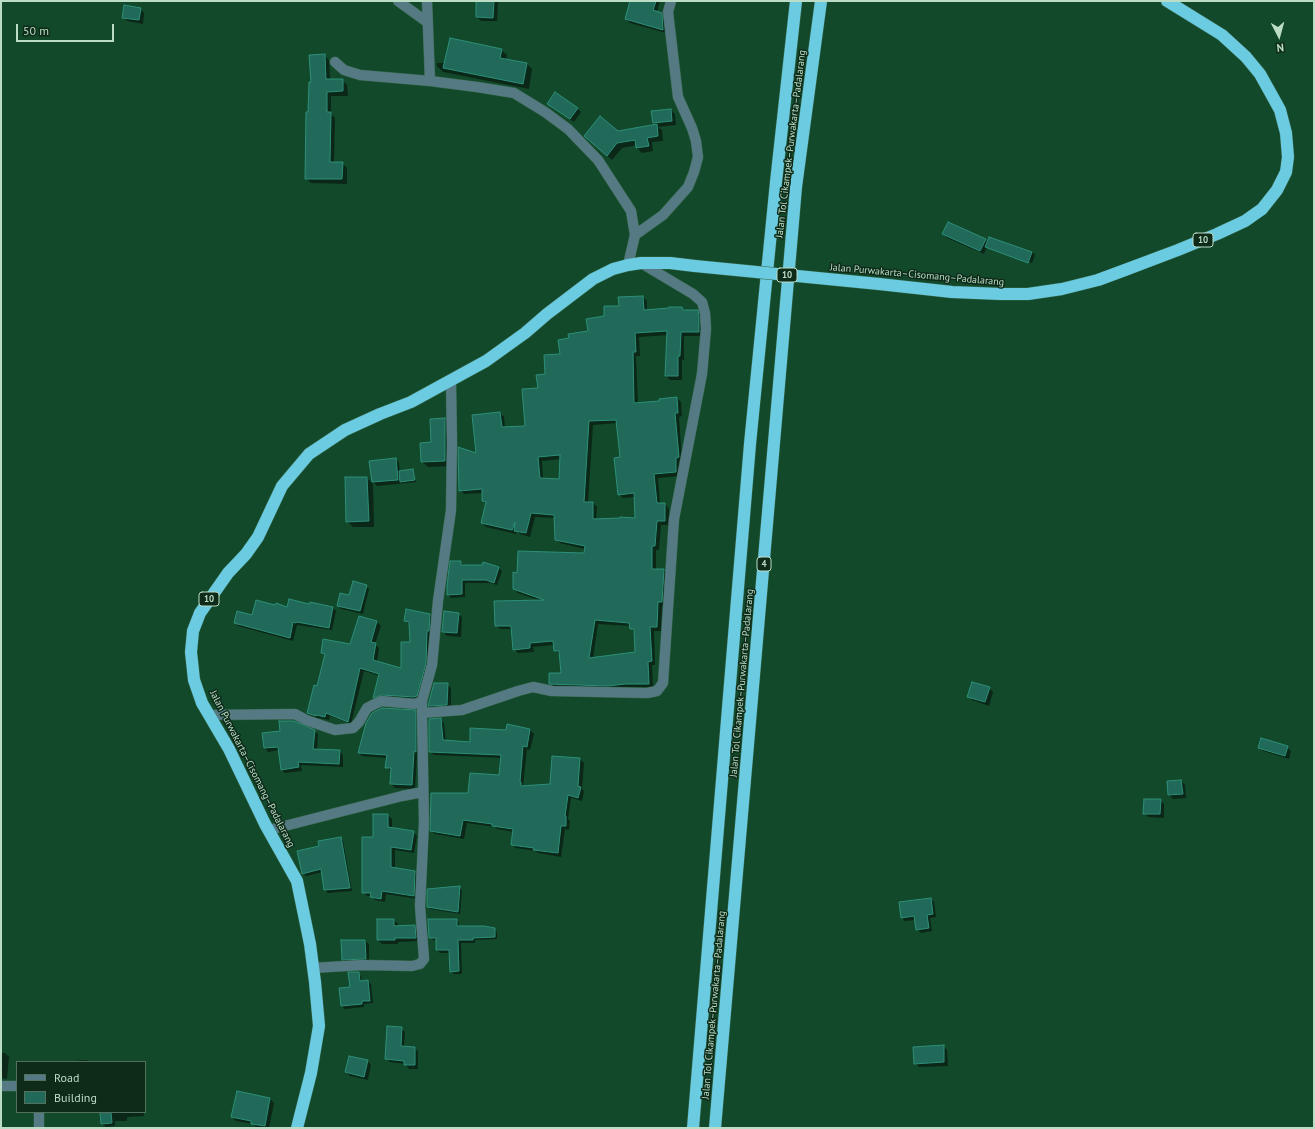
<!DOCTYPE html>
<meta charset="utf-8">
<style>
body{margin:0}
#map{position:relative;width:1315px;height:1129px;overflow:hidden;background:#13492b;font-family:"PT Sans",sans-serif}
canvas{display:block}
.frame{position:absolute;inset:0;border:2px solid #bbdcc5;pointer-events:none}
.legend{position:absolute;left:16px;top:1061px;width:130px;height:52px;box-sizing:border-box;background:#0e2b1a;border:1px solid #53725e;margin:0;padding:5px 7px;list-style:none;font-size:12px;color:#bbdcc5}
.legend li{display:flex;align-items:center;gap:8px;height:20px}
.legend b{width:20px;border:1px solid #53725e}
.north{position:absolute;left:1259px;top:16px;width:40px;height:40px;-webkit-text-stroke:3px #0e2b1a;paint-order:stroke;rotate:174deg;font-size:11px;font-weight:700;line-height:16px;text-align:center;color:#bbdcc5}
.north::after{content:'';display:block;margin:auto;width:14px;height:18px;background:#bbdcc5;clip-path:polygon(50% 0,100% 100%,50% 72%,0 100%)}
.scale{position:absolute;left:16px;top:24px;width:98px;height:18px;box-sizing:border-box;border:2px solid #bbdcc5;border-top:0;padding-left:5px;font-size:12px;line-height:14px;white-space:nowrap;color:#bbdcc5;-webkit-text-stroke:3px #0e2b1a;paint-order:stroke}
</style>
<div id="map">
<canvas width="1315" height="1129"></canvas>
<div class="frame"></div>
<ul class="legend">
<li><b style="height:5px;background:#557a83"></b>Road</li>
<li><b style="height:11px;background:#216a59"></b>Building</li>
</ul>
<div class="north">N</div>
<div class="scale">50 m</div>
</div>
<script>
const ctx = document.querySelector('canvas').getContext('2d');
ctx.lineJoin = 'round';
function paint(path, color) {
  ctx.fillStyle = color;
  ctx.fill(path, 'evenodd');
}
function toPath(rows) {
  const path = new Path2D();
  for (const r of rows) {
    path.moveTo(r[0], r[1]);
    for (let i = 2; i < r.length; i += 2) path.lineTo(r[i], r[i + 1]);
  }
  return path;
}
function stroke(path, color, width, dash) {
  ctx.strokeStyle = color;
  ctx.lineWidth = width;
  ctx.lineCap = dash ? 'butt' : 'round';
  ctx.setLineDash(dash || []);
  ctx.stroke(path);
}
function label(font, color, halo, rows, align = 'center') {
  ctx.font = font + ' "PT Sans",sans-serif';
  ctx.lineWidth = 3;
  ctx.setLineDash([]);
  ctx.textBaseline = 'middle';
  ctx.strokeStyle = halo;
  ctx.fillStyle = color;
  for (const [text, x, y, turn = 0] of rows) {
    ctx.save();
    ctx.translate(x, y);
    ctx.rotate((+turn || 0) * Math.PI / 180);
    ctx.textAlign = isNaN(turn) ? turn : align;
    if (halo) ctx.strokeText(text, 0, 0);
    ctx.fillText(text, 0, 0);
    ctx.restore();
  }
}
paint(toPath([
 [477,1,498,1,497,21,481,21,477,17],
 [631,1,660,1,657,12,661,14,665,18,666,33,630,23,626,19],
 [140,9,144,13,143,24,127,21,123,17],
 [501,50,507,55,506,60,527,64,532,69,529,89,443,72,437,66,437,63,445,63],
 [324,55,329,60,330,80,342,80,347,85,348,96,331,96,331,114,335,118,334,163,342,163,347,168,347,184,311,183,306,178,312,83],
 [549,104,577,108,581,112,574,122],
 [671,110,675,114,676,125,658,127,662,130,663,141,652,142,653,151,642,153,637,148,637,145,622,148,612,160,590,141,618,132,656,125,654,123],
 [943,234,985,239,988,243,1032,252,1035,255,1032,263,989,247,989,249,987,247,984,254,947,238],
 [643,297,647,301,647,311,682,308,686,311,697,311,701,316,702,336,684,336,684,360,682,360,682,380,670,380,666,376,668,335,639,337,640,356,636,356,638,404,660,402,677,398,681,402,682,416,679,417,682,461,679,461,680,476,658,478,660,504,665,504,669,509,669,525,661,525,659,550,656,550,656,570,664,570,668,574,666,606,662,606,661,631,654,631,655,665,652,665,653,687,612,689,554,687,550,683,562,674,560,654,559,654,555,650,554,645,533,647,534,652,518,653,514,649,512,629,500,629,496,625,541,601,518,593,514,589,518,574,585,554,585,549,560,543,556,539,555,518,535,517,530,537,520,534,517,531,516,534,486,527,482,523,486,504,483,501,483,493,464,494,460,490,477,454,500,413,504,417,505,428,527,427,539,389,546,375,561,355,570,339,589,332,605,317,620,307],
 [618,423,621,458,619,494,623,498,635,497,636,519,596,520,597,507,593,503,588,503,593,425],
 [561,459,560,480,543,479,542,461],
 [598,624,631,626,631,628,635,632,636,653,593,658],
 [445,419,450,424,450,466,428,467,422,462],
 [396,459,399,463,400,472,413,470,414,472,416,482,377,486,373,482,374,527,353,527,347,521,367,478,373,484,371,462],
 [461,562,465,566,499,568,502,571,497,585,490,583,465,583,465,597,451,598,448,594],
 [366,586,369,589,363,614,341,609,338,606,349,596],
 [310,606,333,608,336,611,332,630,297,625,293,641,238,626,235,622,252,616,288,608],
 [458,614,462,617,461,637,447,636,443,632],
 [430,615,433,619,432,634,430,634,429,668,420,700,377,701,374,698,380,676,364,671,351,724,330,716,329,720,319,718,319,719,312,716,308,713,318,688,325,656,322,653,351,645,359,617,377,622,381,626,375,644,379,648,377,662,402,669,411,643,410,625,405,621],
 [447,684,451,688,451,708,433,709,430,706],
 [989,688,993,692,989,706,972,700,969,697],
 [415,711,419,715,420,755,417,755,415,789,395,788,391,784,391,771,386,767,387,758,362,756,359,753],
 [440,719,444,723,446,742,471,743,507,731,508,725,530,730,534,734,530,750,527,749,523,786,550,785,580,759,584,763,582,789,584,791,582,801,571,798,568,819,570,821,569,830,565,829,561,857,538,853,535,851,516,848,512,845,514,832,497,829,495,827,467,823,464,839,435,834,431,831,469,794,500,776,502,758,434,755,430,752],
 [314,731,318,734,317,750,340,751,343,755,343,767,301,765,302,771,285,773,282,770,279,750,268,752,265,748,281,732],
 [1287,747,1291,751,1289,759,1263,751,1259,748],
 [1181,781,1185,785,1186,798,1173,799,1169,795],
 [1160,800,1164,804,1164,818,1148,817,1144,813],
 [388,815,392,819,392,829,413,832,417,836,414,853,395,850,395,869,415,872,419,876,418,899,386,894,385,902,375,900,372,896,367,896,363,892,374,838],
 [340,838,343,841,352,891,328,893,325,890,323,872,306,876,303,873,320,846],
 [459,887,462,890,460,914,430,909,428,906],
 [931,899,934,902,936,917,930,918,932,931,921,933,917,929,916,920,905,921,902,918],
 [378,920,394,920,398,924,398,927,415,926,418,930,419,941,398,942,398,944,382,944,378,940],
 [457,920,459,923,459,927,494,929,497,932,497,939,475,940,475,943,461,943,462,974,454,974,451,971,450,953,440,953,437,950,437,940,433,940,430,937],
 [365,941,369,944,369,962,347,963,343,959],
 [358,973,361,976,362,982,368,981,371,984,373,1003,364,1004,364,1007,345,1009,342,1006],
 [401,1028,405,1032,404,1047,414,1048,418,1051,418,1069,409,1069,405,1064,390,1062,386,1058],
 [943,1046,947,1050,948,1066,919,1067,915,1063],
 [1,1053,5,1053,9,1057,7,1079,1,1078],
 [87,1060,89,1062,73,1062,73,1061],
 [368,1061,371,1065,368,1080,350,1076,346,1072],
 [238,1092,270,1099,274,1103,269,1128,256,1127,253,1124,236,1121,232,1117],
 [101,1112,144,1112,144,1116,127,1117,127,1121,115,1121,115,1126,106,1127,102,1124]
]), '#0007');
const building = toPath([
 [476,1,494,1,493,18,476,17,476,1],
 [630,1,656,1,653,10,662,13,663,30,625,19,630,1],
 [124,5,141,8,139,20,122,18,124,5],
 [450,38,502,49,500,58,527,63,523,84,443,68,450,38],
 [325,54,326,79,343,79,343,91,327,92,327,112,331,112,330,162,343,162,342,179,305,179,306,112,308,112,309,82,311,82,309,55,325,54],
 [555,92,578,108,570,119,547,104,555,92],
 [671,109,672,121,653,123,651,111,671,109],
 [600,116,618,131,657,124,658,136,647,138,649,146,636,148,635,140,617,143,607,156,584,136,600,116],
 [948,222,986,239,980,251,942,234,948,222],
 [989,237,1032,252,1028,263,985,247,989,237],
 [643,296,644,310,669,308,669,307,682,307,683,310,698,310,699,317,699,332,681,332,680,356,678,356,678,376,665,376,667,331,635,333,636,352,633,352,634,403,659,401,659,399,677,397,678,413,675,413,679,457,676,458,676,472,654,474,657,503,665,503,665,521,657,521,655,546,652,546,652,569,664,569,662,602,658,602,657,627,650,627,652,661,648,662,649,684,625,684,608,686,549,684,549,673,561,673,559,651,554,651,553,641,530,643,530,648,513,650,511,626,495,626,494,601,544,600,513,589,513,572,517,573,518,551,584,553,585,546,555,540,554,515,531,513,526,533,514,531,515,522,512,530,481,523,486,502,482,501,482,489,459,491,458,447,476,453,472,415,500,412,502,427,525,426,522,389,538,388,536,375,545,374,544,355,560,354,558,340,569,338,568,334,588,331,586,319,604,316,604,306,619,306,618,297,643,296],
 [616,420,620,457,614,458,618,495,634,493,635,518,620,517,620,518,593,519,593,502,584,502,589,421,616,420],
 [560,455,559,479,540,478,538,457,560,455],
 [595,620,629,623,630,629,634,629,635,652,589,658,595,620],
 [445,418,445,461,421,462,420,443,431,442,430,419,445,418],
 [396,458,398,480,372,482,369,461,396,458],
 [413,469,415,480,400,482,399,471,413,469],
 [345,477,367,477,369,521,346,522,345,477],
 [450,561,461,561,461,565,482,565,483,562,499,567,494,583,486,580,462,580,462,594,447,595,447,586,450,561],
 [353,581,367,585,360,611,337,606,340,593,349,595,353,581],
 [289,599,309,604,310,602,333,607,329,628,297,622,296,623,293,622,290,638,234,623,237,611,252,615,256,600,275,605,276,603,287,607,289,599],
 [406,609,430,614,429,631,427,631,426,664,417,696,414,697,382,695,373,698,379,674,360,668,348,722,326,713,325,717,316,715,316,716,307,713,314,685,317,686,325,654,321,653,323,639,350,644,359,616,377,621,371,642,376,643,373,660,401,668,401,642,410,642,409,622,404,621,406,609],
 [444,611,459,613,457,633,442,632,444,611],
 [972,682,990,687,985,702,967,697,972,682],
 [434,683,448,683,447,705,428,706,434,683],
 [382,708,416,710,416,752,414,751,412,785,390,784,391,768,385,768,387,755,358,753,366,723,372,713,382,708],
 [441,718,443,740,470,742,470,728,506,730,507,724,530,729,527,747,523,746,520,782,521,782,521,786,550,784,552,756,580,758,578,786,581,787,578,798,568,795,565,816,566,816,566,826,561,826,558,853,533,850,534,848,511,845,513,829,492,826,492,824,463,820,460,836,430,831,431,793,468,793,470,773,499,775,501,755,429,752,429,719,441,718],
 [279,721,294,721,315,730,313,749,340,750,339,764,298,762,299,767,281,770,278,747,264,748,262,733,280,731,279,721],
 [1261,738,1288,746,1285,756,1258,748,1261,738],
 [1181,780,1183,794,1168,795,1167,781,1181,780],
 [1144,799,1161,799,1160,814,1143,814,1144,799],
 [373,814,388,814,388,827,414,831,411,850,391,847,391,867,415,871,414,896,382,891,381,899,370,897,371,893,362,893,362,837,373,837,373,814],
 [341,837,350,888,324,890,321,869,302,874,297,851,319,846,318,841,341,837],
 [460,886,458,912,427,907,427,889,460,886],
 [931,898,933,914,927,915,929,928,916,930,914,916,901,918,899,902,931,898],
 [377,919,394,919,394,926,415,925,416,938,395,938,395,940,377,940,377,919],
 [428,919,457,919,457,926,484,926,495,928,495,937,473,938,473,940,458,940,459,971,450,972,449,950,436,950,436,938,429,938,428,919],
 [341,940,365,940,366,959,342,960,341,940],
 [348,972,359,972,360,981,368,980,370,1001,362,1001,362,1004,341,1006,339,988,350,987,348,972],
 [387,1026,402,1027,401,1046,415,1047,415,1065,404,1065,404,1061,385,1059,387,1026],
 [944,1045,944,1062,914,1064,913,1047,944,1045],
 [349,1056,368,1060,364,1077,345,1072,349,1056],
 [237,1091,270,1098,265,1126,251,1124,251,1121,231,1117,237,1091],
 [100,1112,111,1112,112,1123,101,1124,100,1112]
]);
paint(building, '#216a59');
stroke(building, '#2d8f79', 1);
const minor = toPath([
 [398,1,427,22],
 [427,1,430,81,477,87,514,93,545,112,568,129,598,160,631,211,635,235,628,265],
 [335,62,344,70,360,75,430,81],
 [635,235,663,215,688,187,694,172,698,157,696,141,692,128,678,97,668,12,671,1],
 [422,701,432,665,438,601,451,510,452,444,451,381],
 [209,715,295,714,306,720,335,730,353,728,359,722,367,708,381,701,415,704,422,701,422,713,462,710,518,691,533,687,552,691,647,693,657,691,663,683,674,519,702,374,706,329,705,313,702,302,693,294,641,263],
 [269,830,402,796,423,792],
 [313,968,362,965,412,966,420,964,424,959,420,906,424,822,422,713],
 [1,1086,17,1086],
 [39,1112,39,1128]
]);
const highway = toPath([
 [879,284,952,292,1000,294,1028,294,1062,289,1098,280,1125,270,1178,250,1217,234,1245,221,1262,209,1277,190,1286,172,1288,157,1286,133,1280,110,1260,74,1246,57,1222,35,1167,1],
 [297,1128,311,1073,319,1026,315,982,310,944,297,881,265,824,229,749,202,703,194,680,191,652,193,631,200,613,228,573,246,554,258,537,282,486,309,454,345,430,380,414,411,402,486,361,525,333,547,314,593,279,613,269,628,265,641,263,670,263,695,266],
 [693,1128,750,444,776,182,796,1],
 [715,1128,796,187,821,1]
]);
stroke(minor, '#35664a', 11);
stroke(highway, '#35664a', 13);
stroke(minor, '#557a83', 10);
stroke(highway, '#6acbe1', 12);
const highwayBridge = toPath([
 [695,266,879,284]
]);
stroke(highwayBridge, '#35664a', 13, []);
stroke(highwayBridge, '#6acbe1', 12);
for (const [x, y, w] of [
 [1203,240,20],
 [787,275,20],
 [764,564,14],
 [209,599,20]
]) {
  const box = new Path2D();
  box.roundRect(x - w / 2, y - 7, w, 14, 3);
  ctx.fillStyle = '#0e2b1a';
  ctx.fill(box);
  stroke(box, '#bbdcc5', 1);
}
label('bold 9px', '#bbdcc5', null, [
 ["10",1203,240],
 ["10",787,275],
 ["4",764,564],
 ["10",209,599]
]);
label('10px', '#bbdcc5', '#0e2b1a', [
 ["Jalan Tol Cikampek–Purwakarta–Padalarang",791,144,-83],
 ["Jalan Purwakarta–Cisomang–Padalarang",917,275,5],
 ["Jalan Tol Cikampek–Purwakarta–Padalarang",742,683,-85],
 ["Jalan Purwakarta–Cisomang–Padalarang",252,769,63],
 ["Jalan Tol Cikampek–Purwakarta–Padalarang",714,1005,-85]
]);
</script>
